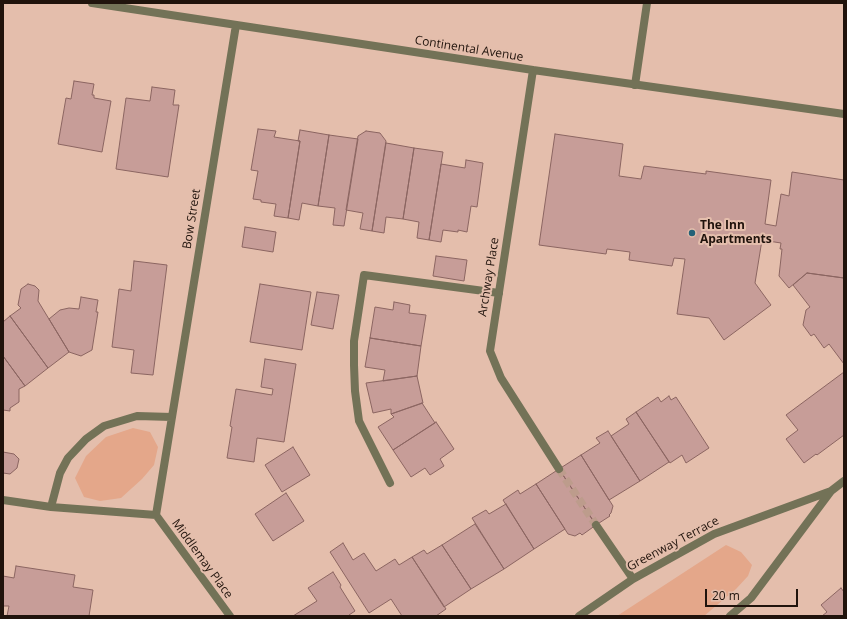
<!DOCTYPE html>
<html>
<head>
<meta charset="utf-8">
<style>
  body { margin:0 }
  #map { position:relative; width:847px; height:619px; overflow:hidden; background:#e4beac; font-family:"Open Sans",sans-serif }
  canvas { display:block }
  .frame { position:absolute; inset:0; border:4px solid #20130c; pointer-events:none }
  .scale { position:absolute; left:705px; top:589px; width:93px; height:18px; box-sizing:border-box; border:2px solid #20130c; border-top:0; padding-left:5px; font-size:12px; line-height:14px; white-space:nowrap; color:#20130c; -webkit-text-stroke:3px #e4beac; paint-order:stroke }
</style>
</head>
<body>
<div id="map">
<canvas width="847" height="619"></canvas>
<div class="frame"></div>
<div class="scale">20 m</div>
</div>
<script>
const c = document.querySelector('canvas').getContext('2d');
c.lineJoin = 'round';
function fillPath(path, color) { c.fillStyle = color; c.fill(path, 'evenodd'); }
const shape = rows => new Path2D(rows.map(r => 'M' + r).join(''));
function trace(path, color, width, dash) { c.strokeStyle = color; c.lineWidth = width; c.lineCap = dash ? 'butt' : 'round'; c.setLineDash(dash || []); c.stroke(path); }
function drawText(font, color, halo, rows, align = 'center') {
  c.font = font + ' "Open Sans",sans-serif'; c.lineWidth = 4; c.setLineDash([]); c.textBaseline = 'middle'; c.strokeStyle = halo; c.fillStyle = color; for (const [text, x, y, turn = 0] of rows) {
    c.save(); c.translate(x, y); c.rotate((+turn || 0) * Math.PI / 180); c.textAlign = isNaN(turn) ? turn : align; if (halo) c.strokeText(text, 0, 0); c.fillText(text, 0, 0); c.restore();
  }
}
const green = shape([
  [133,428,150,432,158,447,154,465,142,479,121,498,100,501,84,497,75,478,86,456,106,437],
  [726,545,741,552,752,565,748,576,736,589,704,616,617,616]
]);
const building = shape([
  [74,81,94,84,92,95,94,95,94,98,111,101,102,152,58,144,66,98,71,99,74,81],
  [152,87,175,90,173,105,179,105,168,177,116,169,126,98,150,101,152,87],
  [258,129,276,131,274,137,300,141,288,218,274,216,276,204,261,202,261,200,253,199,258,171,251,170,258,129],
  [300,130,329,135,318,206,302,203,299,220,288,218,300,141,298,141,300,130],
  [366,131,380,133,386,141,372,231,360,229,363,213,346,210,358,136,366,131],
  [555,134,623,144,619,176,641,179,644,166,706,174,706,171,771,180,765,224,776,226,781,194,789,196,792,172,844,180,844,278,807,273,789,288,779,276,782,249,780,249,781,243,762,240,755,283,771,305,724,340,709,318,677,314,685,259,674,258,672,266,629,260,630,252,607,249,606,254,539,245,555,134],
  [329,135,358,139,344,226,333,225,335,208,318,206,329,135],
  [386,143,414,148,403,219,386,217,384,233,372,231,386,143],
  [414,148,443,152,429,240,417,238,419,222,403,219,414,148],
  [466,160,483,163,477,207,471,206,467,232,458,230,458,232,443,230,441,242,429,240,441,164,465,168,466,160],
  [245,227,276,232,273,252,242,247,245,227],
  [436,256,467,260,464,281,433,276,436,256],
  [134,261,167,265,153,375,131,373,134,350,112,347,119,289,131,291,134,261],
  [807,273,844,278,844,364,829,344,824,348,814,334,811,336,803,325,806,310,810,307,793,285,807,273],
  [28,284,35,286,39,290,38,301,69,352,48,368,10,316,21,308,18,305,21,289,28,284],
  [260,284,311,292,302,350,250,342,260,284],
  [317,292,339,295,333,329,311,325,317,292],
  [81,297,98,300,96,312,98,312,92,350,81,356,69,352,49,319,60,310,69,308,79,309,81,297],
  [394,302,410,305,409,313,426,315,421,346,370,338,375,307,393,310,394,302],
  [10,316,48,368,25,386,3,356,3,322,10,316],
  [370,338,421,346,417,376,383,381,385,370,365,367,370,338],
  [3,356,25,386,19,389,19,402,10,408,10,411,3,410,3,356],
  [265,359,296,364,284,442,257,438,254,462,227,458,232,427,230,426,236,389,272,395,273,389,261,387,265,359],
  [844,372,844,435,817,455,816,454,804,463,786,439,798,430,786,415,844,372],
  [417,376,423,403,391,414,391,409,373,413,366,383,417,376],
  [669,396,671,400,676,397,709,448,686,463,682,455,670,463,636,412,658,397,661,402,669,396],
  [422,403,435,423,393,450,378,427,394,417,391,414,422,403],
  [636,412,669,462,640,481,611,436,629,424,626,419,636,412],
  [436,422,454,449,440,459,444,466,430,475,425,468,411,477,393,450,436,422],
  [608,431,640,481,609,500,581,455,600,443,596,438,608,431],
  [293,447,310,475,282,492,265,465,293,447],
  [3,452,14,454,19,459,17,468,10,474,3,473,3,452],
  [581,455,613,506,611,513,609,515,610,516,596,525,559,469,581,455],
  [559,469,596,525,582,535,580,533,575,536,568,534,536,484,559,469],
  [536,484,565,529,534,549,503,500,518,490,520,494,536,484],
  [286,493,304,521,273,541,255,514,286,493],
  [506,504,534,549,504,569,472,518,486,510,489,514,506,504],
  [475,524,504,569,471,589,442,545,475,524],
  [343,543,353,560,364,553,376,571,395,559,399,565,412,557,446,609,436,616,402,616,391,599,369,613,330,552,343,543],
  [442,545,471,589,444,607,412,557,424,550,427,554,442,545],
  [16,566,75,575,73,587,93,590,89,616,7,616,9,606,3,606,3,576,14,578,16,566],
  [333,572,341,585,340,587,355,611,349,615,350,616,293,616,317,601,308,588,333,572],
  [841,588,844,592,844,616,822,616,827,612,821,605,841,588]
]);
const streetTunnel = shape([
  [559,469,596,525]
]);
const lane = shape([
  [635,85,647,3],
  [390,483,359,421,355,391,354,365,354,341,364,275,499,293]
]);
const street = shape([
  [92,3,533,70,844,114],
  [533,70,490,351,501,378,559,469],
  [3,500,51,507,156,515],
  [51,507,60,473,68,458,86,439,104,426,137,416,172,417],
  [156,515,236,25],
  [156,515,230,616],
  [596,525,633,579],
  [579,616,633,579,714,534,831,491],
  [730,616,751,598,831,491,844,481]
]);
const markers = [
  [692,233,4,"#246178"]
];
const streetNames = [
  ["Continental Avenue",469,49,9],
  ["Bow Street",192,219,-81],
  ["Archway Place",489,277,-81],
  ["Greenway Terrace",673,544,-28],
  ["Middlemay Place",202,559,54]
];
const poiNames = [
  ["The Inn",700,226],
  ["Apartments",700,240]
];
fillPath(green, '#e4a78a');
fillPath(building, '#c79d98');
trace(building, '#8b6561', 1);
trace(streetTunnel, '#bd9c8c', 8, [8, 4]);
trace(lane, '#737257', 8);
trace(street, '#737257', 8);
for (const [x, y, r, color] of markers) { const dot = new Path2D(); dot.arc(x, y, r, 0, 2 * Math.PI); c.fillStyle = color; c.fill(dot); trace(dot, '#e4beac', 1.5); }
drawText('12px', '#20130c', '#e4beac', streetNames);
drawText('bold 12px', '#20130c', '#e4beac', poiNames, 'left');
</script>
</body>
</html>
